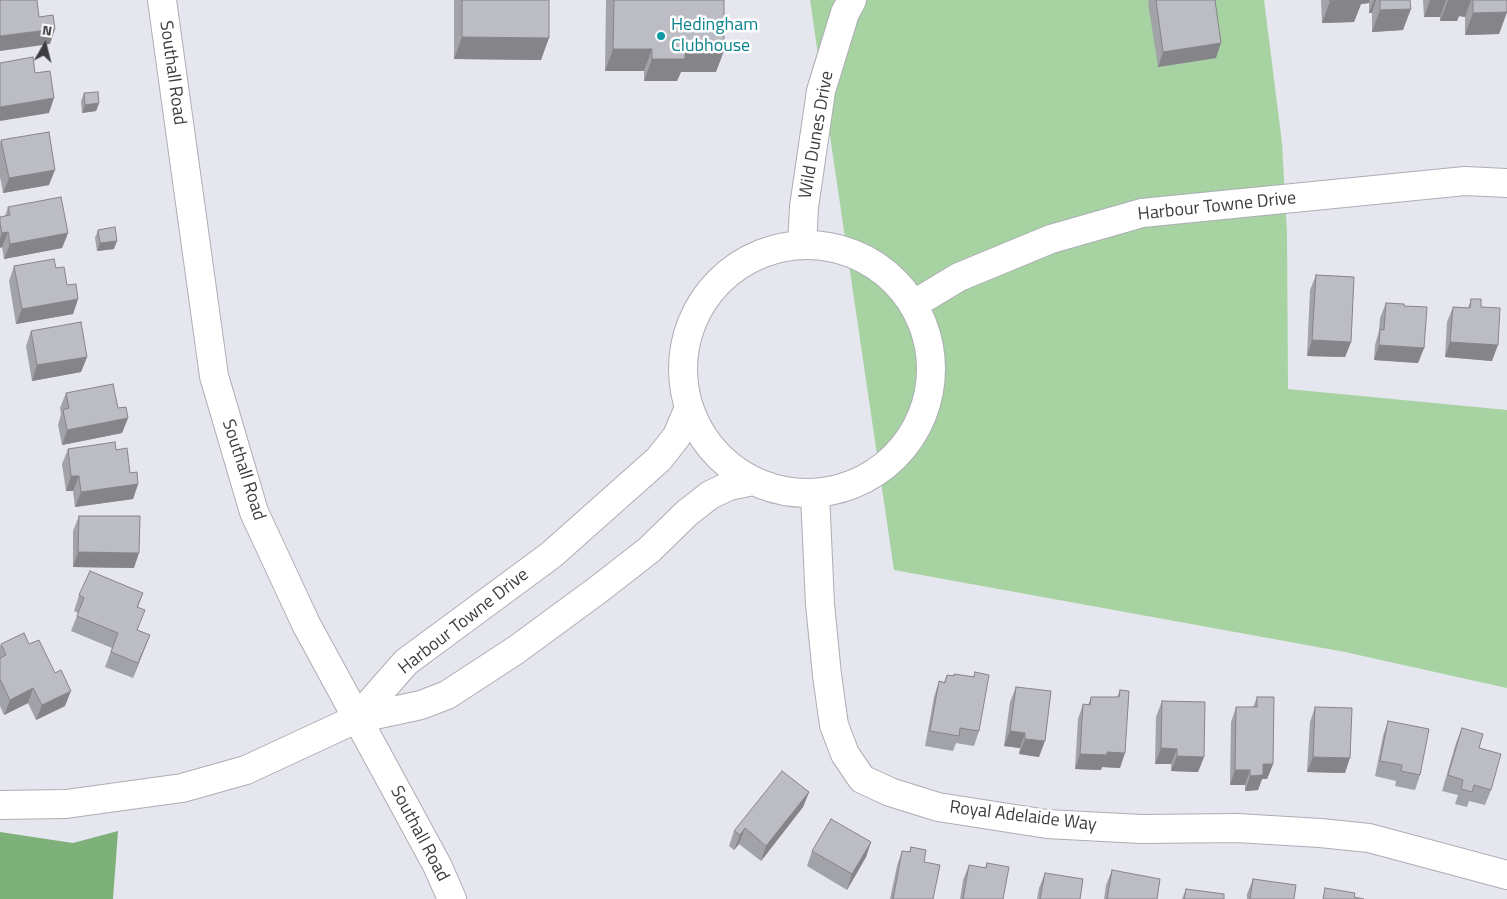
<!DOCTYPE html>
<html>
<head>
<meta charset="utf-8">
<style>
  body { margin:0 }
  #map { position:relative; width:1507px; height:899px; overflow:hidden; background:#e5e6ee; font-family:"Titillium Web",sans-serif }
  canvas { display:block }
  .north { position:absolute; left:20px; top:20px; width:50px; height:50px; -webkit-text-stroke:4px #fff; paint-order:stroke; rotate:8deg; font-size:14px; font-weight:700; line-height:20px; text-align:center; color:#3c3d40 }
  .north::after { content:''; display:block; margin:auto; width:18px; height:22px; background:#3c3d40; clip-path:polygon(50% 0,100% 100%,50% 72%,0 100%) }
</style>
</head>
<body>
<div id="map">
<canvas width="1507" height="899"></canvas>
<div class="north">N</div>
</div>
<script>
const c = document.querySelector('canvas').getContext('2d');
c.lineJoin = 'round';
function fillPath(path, color) { c.fillStyle = color; c.fill(path, 'evenodd'); }
const shape = rows => new Path2D(rows.map(r => 'M' + r).join(''));
function trace(path, color, width, dash) { c.strokeStyle = color; c.lineWidth = width; c.lineCap = dash ? 'butt' : 'round'; c.setLineDash(dash || []); c.stroke(path); }
function drawText(font, color, halo, rows, align = 'center') {
  c.font = font + ' "Titillium Web",sans-serif'; c.lineWidth = 5; c.setLineDash([]); c.textBaseline = 'middle'; c.strokeStyle = halo; c.fillStyle = color; for (const [text, x, y, turn = 0] of rows) {
    c.save(); c.translate(x, y); c.rotate((+turn || 0) * Math.PI / 180); c.textAlign = isNaN(turn) ? turn : align; if (halo) c.strokeText(text, 0, 0); c.fillText(text, 0, 0); c.restore();
  }
}
const green = shape([
  [810,0,1264,0,1282,143,1287,233,1288,389,1507,410,1507,688,1345,652,894,570]
]);
const forest = shape([
  [118,831,113,899,0,899,0,832,73,843]
]);
const minor = shape([
  [802,245,804,207,821,91,845,13,852,0],
  '683 369a124 124 0 1 1 248 0a124 124 0 1 1-248 0Z',
  [914,304,959,277,1051,239,1142,213,1465,181,1507,183],
  [815,494,820,604,827,675,834,725,845,754,862,779,890,792,938,807,1047,824,1141,829,1237,828,1320,833,1369,838,1507,875],
  [356,719,421,705,447,695,516,650,599,589,649,550,687,513,710,495,729,486,753,481],
  [356,719,406,662,551,555,659,459,677,436,689,407]
]);
const tertiary = shape([
  [162,0,214,376,254,512,306,624,437,865,452,899],
  [0,805,66,804,182,788,246,770,356,719]
]);
const wall = shape([
  [454,0,549,0,541,60,454,59],
  [606,0,724,0,716,72,681,72,677,81,644,81,644,71,605,71],
  [1149,0,1215,0,1216,58,1158,67,1148,2],
  [1321,0,1410,0,1403,30,1372,32,1372,13,1369,13,1369,3,1361,4,1354,22,1322,23],
  [1423,0,1507,0,1507,12,1499,34,1465,35,1465,17,1459,16,1457,21,1440,21,1440,17,1424,17],
  [84,93,99,103,96,111,82,113,81,101],
  [1,140,49,185,3,193,0,177,0,143],
  [8,207,68,233,62,248,4,259,2,247,0,248,0,217,5,216],
  [98,230,114,249,97,251,95,238],
  [14,266,56,268,67,285,78,299,73,314,16,324,9,281],
  [1316,275,1351,342,1345,357,1307,356,1310,290],
  [1471,299,1481,307,1492,361,1445,357,1447,322,1453,307,1468,308],
  [1386,303,1404,306,1424,348,1418,363,1374,360,1375,345,1379,331,1380,318],
  [31,331,87,357,81,372,32,381,26,346],
  [66,393,118,408,128,418,122,433,62,445,58,425,61,414,60,408],
  [68,449,116,450,130,473,138,484,133,499,75,507,73,491,66,491,62,464],
  [79,516,134,568,73,567,73,531],
  [143,593,138,607,138,630,150,635,133,678,105,667,112,648,71,631,78,613,74,611,79,595],
  [1,644,29,644,65,706,36,720,28,703,4,715,0,706,0,646],
  [975,672,979,731,974,746,956,743,953,751,925,746,934,697,939,681,944,682,947,675,973,677],
  [1016,687,1039,757,1019,754,1020,748,1004,746,1010,702],
  [1120,690,1120,768,1102,767,1101,770,1075,769,1078,719,1083,704,1088,705,1091,697,1117,697],
  [1257,697,1273,764,1267,779,1262,779,1258,790,1245,791,1245,785,1230,785,1231,722,1236,707,1253,707],
  [1162,701,1204,757,1198,772,1171,771,1171,764,1155,764,1156,717],
  [1315,707,1345,773,1307,772,1310,722],
  [1388,721,1420,775,1415,790,1395,786,1396,781,1375,776,1383,736],
  [1462,728,1479,748,1491,790,1485,805,1469,801,1467,807,1455,804,1458,795,1442,791,1456,743],
  [809,792,803,807,761,861,739,844,734,850,729,846,734,831],
  [871,842,866,857,847,890,807,866,812,851],
  [911,847,924,862,933,899,890,899,897,866,902,851,909,852],
  [987,863,1003,899,960,899,963,880,969,865,985,868],
  [1112,870,1157,899,1104,899,1106,885],
  [1045,873,1080,899,1037,899,1039,888],
  [1253,879,1294,899,1247,899,1247,894],
  [1186,889,1224,899,1182,899]
]);
const shadedWall = shape([
  [1355,0,1370,0,1369,3,1361,4,1354,22,1322,23,1330,1],
  [1374,0,1376,0,1372,13,1369,13],
  [1430,0,1446,0,1440,17,1424,17],
  [1448,0,1471,0,1465,17,1459,16,1457,21,1440,21],
  [1411,9,1403,30,1372,32,1380,10],
  [1507,12,1499,34,1465,35,1473,13],
  [55,29,50,44,0,51,0,36],
  [462,37,549,38,541,60,454,59],
  [1221,43,1216,58,1158,67,1163,52],
  [613,49,652,49,644,71,605,71],
  [685,50,724,51,716,72,681,72,677,81,644,81,652,59],
  [54,98,49,113,0,121,0,107],
  [99,103,96,111,82,113,85,105],
  [55,170,49,185,3,193,9,178],
  [8,232,2,247,0,248,0,238,2,233],
  [68,233,62,248,4,259,10,244],
  [117,241,114,249,97,251,100,243],
  [78,299,73,314,16,324,22,309],
  [1312,340,1351,342,1345,357,1307,356],
  [1450,342,1498,345,1492,361,1445,357],
  [1379,345,1424,348,1418,363,1374,360],
  [87,357,81,372,32,381,37,365],
  [128,418,122,433,62,445,67,430],
  [71,476,79,476,73,491,66,491],
  [138,484,133,499,75,507,81,492],
  [78,552,139,553,134,568,73,567],
  [150,635,144,650,133,678,138,663],
  [33,688,28,703,4,715,10,700],
  [71,691,65,706,36,720,42,705],
  [1010,731,1025,733,1020,748,1004,746],
  [1025,739,1045,741,1039,757,1019,754],
  [1161,748,1177,749,1171,764,1155,764],
  [1107,752,1125,753,1120,768,1102,767,1101,770,1075,769,1080,754],
  [1177,756,1204,757,1198,772,1171,771],
  [1313,757,1350,758,1345,773,1307,772],
  [1263,764,1273,764,1267,779,1262,779,1258,790,1245,791,1250,776],
  [1235,770,1250,770,1245,785,1230,785],
  [809,792,803,807,761,861,766,846],
  [745,828,739,844,734,850,740,835],
  [871,842,866,857,847,890,852,874]
]);
const building = shape([
  [0,0,37,0,39,17,53,15,55,29,0,36,0,0],
  [462,0,549,0,549,38,462,37,462,0],
  [614,0,724,0,724,51,685,50,685,59,652,59,652,49,613,49,614,0],
  [1156,0,1215,0,1221,43,1163,52,1156,0],
  [1329,0,1362,0,1330,1,1329,0],
  [1380,0,1410,0,1411,9,1380,10,1380,0],
  [1473,0,1507,0,1507,12,1473,13,1473,0],
  [33,57,35,73,50,71,54,98,0,107,0,63,33,57],
  [98,92,99,103,85,105,84,93,98,92],
  [49,132,55,170,9,178,1,140,49,132],
  [61,197,68,233,10,244,8,232,2,233,0,223,0,217,10,215,8,207,61,197],
  [115,227,117,241,100,243,98,230,115,227],
  [54,259,56,268,64,267,67,285,76,284,78,299,22,309,14,266,54,259],
  [1316,275,1354,277,1351,342,1312,340,1316,275],
  [1471,299,1481,299,1481,307,1500,308,1498,345,1450,342,1453,307,1470,308,1471,299],
  [1386,303,1404,304,1404,306,1427,307,1424,348,1379,345,1380,329,1384,330,1386,303],
  [81,322,87,357,37,365,31,331,81,322],
  [113,384,118,408,126,407,128,418,67,430,63,410,69,408,66,393,113,384],
  [115,442,116,450,127,448,130,473,137,472,138,484,81,492,79,476,71,476,68,449,115,442],
  [79,516,140,516,139,553,78,552,79,516],
  [90,571,143,593,137,607,145,610,137,630,150,635,138,663,111,652,118,633,77,616,84,598,79,595,90,571],
  [24,633,29,644,39,640,55,673,61,670,71,691,42,705,33,688,10,700,0,679,0,658,6,655,1,644,24,633],
  [975,672,989,675,979,731,960,728,959,736,930,731,939,681,945,683,947,675,954,676,954,674,974,677,975,672],
  [1016,687,1051,691,1045,741,1025,739,1025,733,1010,731,1016,687],
  [1120,690,1129,691,1125,753,1107,752,1107,755,1080,754,1083,704,1090,705,1091,697,1119,697,1120,690],
  [1257,697,1274,697,1273,764,1263,764,1263,775,1250,776,1250,770,1235,770,1236,707,1257,707,1257,697],
  [1162,701,1205,702,1204,757,1177,756,1177,749,1161,748,1162,701],
  [1315,707,1352,708,1350,758,1313,757,1315,707],
  [1388,721,1429,729,1420,775,1401,771,1402,765,1380,761,1388,721],
  [1462,728,1483,734,1479,748,1501,754,1491,790,1474,785,1472,792,1461,789,1463,780,1448,775,1462,728],
  [782,771,809,792,766,846,745,828,740,835,734,831,782,771],
  [831,819,871,842,852,874,812,851,831,819],
  [911,847,926,850,924,862,940,865,933,899,893,899,902,851,910,852,911,847],
  [987,863,1009,867,1003,899,963,899,969,865,986,868,987,863],
  [1112,870,1160,879,1157,899,1107,899,1112,870],
  [1045,873,1083,879,1080,899,1040,899,1045,873],
  [1253,879,1296,885,1294,899,1250,899,1253,879],
  [1325,888,1355,893,1354,897,1364,899,1323,899,1325,888],
  [1186,889,1224,894,1224,899,1184,899,1186,889]
]);
const markers = [
  [661,36,5,"#0f9aa8"]
];
const cultureNames = [
  ["Hedingham",671,26],
  ["Clubhouse",671,47]
];
const streetNames = [
  ["Southall Road",172,73,82],
  ["Wild Dunes Drive",817,135,-80],
  ["Harbour Towne Drive",1217,207,-6],
  ["Southall Road",243,470,72],
  ["Harbour Towne Drive",464,622,-38],
  ["Royal Adelaide Way",1023,817,7],
  ["Southall Road",419,834,62]
];
fillPath(green, '#a6d3a1');
fillPath(forest, '#7eb079');
trace(minor, '#adadb5', 30);
trace(tertiary, '#adadb5', 30);
trace(minor, '#fff', 28);
trace(tertiary, '#fff', 28);
fillPath(wall, '#a2a2a9');
fillPath(shadedWall, '#848489');
fillPath(building, '#bcbcc4');
trace(building, '#848489', 1);
for (const [x, y, r, color] of markers) { const dot = new Path2D(); dot.arc(x, y, r, 0, 2 * Math.PI); c.fillStyle = color; c.fill(dot); trace(dot, '#fff', 2); }
drawText('18px', '#0d838f', '#fff', cultureNames, 'left');
drawText('18px', '#3c3d40', '#fff', streetNames);
</script>
</body>
</html>
